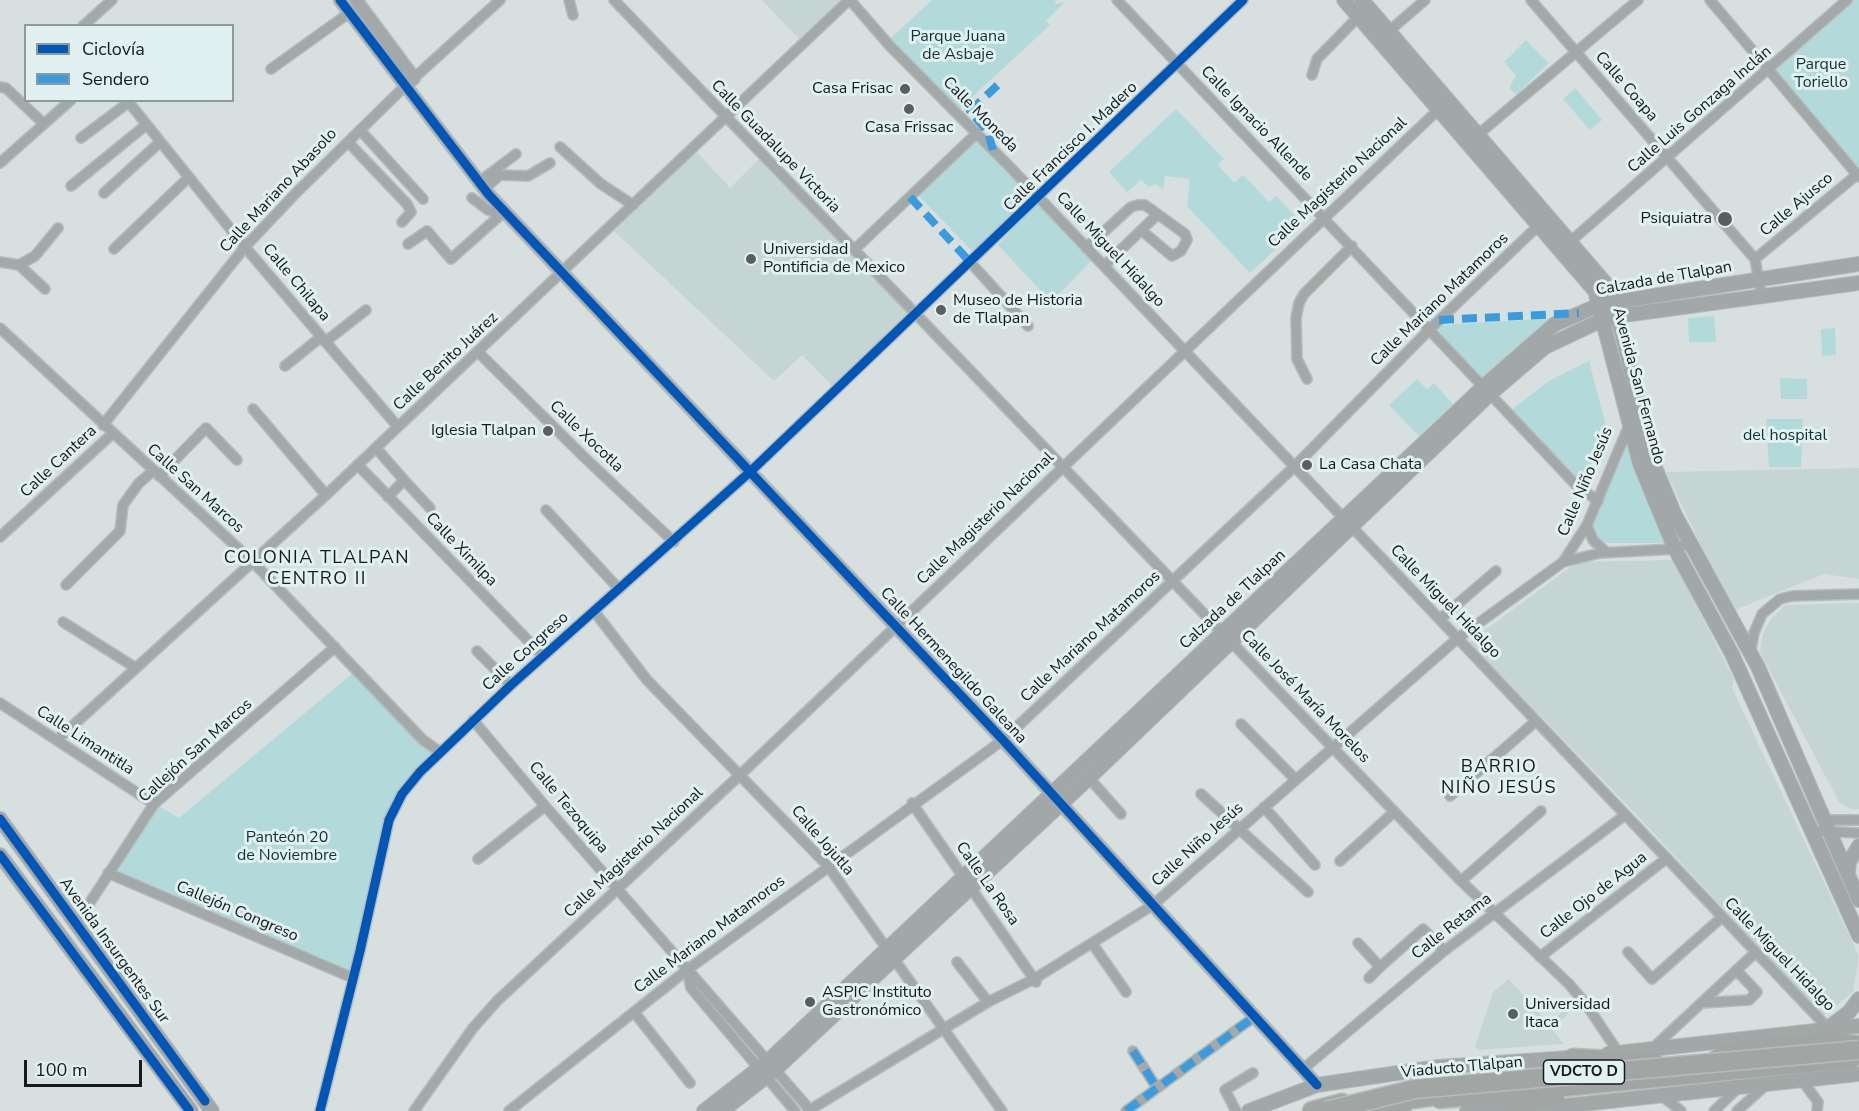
<!DOCTYPE html>
<html>
<head>
<meta charset="utf-8">
<style>
  body { margin:0 }
  #map { position:relative; width:1859px; height:1111px; overflow:hidden; background:#d8e0df; font-family:"Nunito Sans",sans-serif }
  canvas { display:block }
  .legend { position:absolute; left:24px; top:24px; width:210px; height:78px; box-sizing:border-box; background:#e1f0f0; border:2px solid #8f9a9a; margin:0; padding:8px 10px; list-style:none; font-size:18px; color:#151a1a }
  .legend li { display:flex; align-items:center; gap:12px; height:30px }
  .legend b { width:30px; border:2px solid #8f9a9a }
  .scale { position:absolute; left:24px; top:1060px; width:118px; height:27px; box-sizing:border-box; border:3px solid #151a1a; border-top:0; padding-left:8px; font-size:18px; line-height:21px; white-space:nowrap; color:#151a1a; -webkit-text-stroke:4px #e1f0f0; paint-order:stroke }
</style>
</head>
<body>
<div id="map">
<canvas width="1859" height="1111"></canvas>
<ul class="legend">
<li><b style="height:8px;background:#0057b8"></b>Ciclovía</li>
<li><b style="height:8px;background:#3b9bdf"></b>Sendero</li>
</ul>
<div class="scale">100 m</div>
</div>
<script>
const c = document.querySelector('canvas').getContext('2d');
c.lineJoin = 'round';
function fillPath(path, color) { c.fillStyle = color; c.fill(path, 'evenodd'); }
const shape = rows => new Path2D(rows.map(r => 'M' + r).join(''));
function trace(path, color, width, dash) { c.strokeStyle = color; c.lineWidth = width; c.lineCap = dash ? 'butt' : 'round'; c.setLineDash(dash || []); c.stroke(path); }
function drawText(font, color, halo, rows, align = 'center') {
  c.font = font + ' "Nunito Sans",sans-serif'; c.lineWidth = 6; c.setLineDash([]); c.textBaseline = 'middle'; c.strokeStyle = halo; c.fillStyle = color; for (const [text, x, y, turn = 0] of rows) {
    c.save(); c.translate(x, y); c.rotate((+turn || 0) * Math.PI / 180); c.textAlign = isNaN(turn) ? turn : align; if (halo) c.strokeText(text, 0, 0); c.fillText(text, 0, 0); c.restore();
  }
}
const built = shape([
  [762,0,840,0,799,39],
  [696,151,730,188,760,158,910,313,832,386,802,355,774,381,614,231],
  [1859,468,1859,579,1824,574,1732,611,1666,472],
  [1673,560,1734,679,1732,688,1740,705,1859,956,1853,992,1823,1016,1633,811,1469,642,1577,562],
  [1859,603,1859,809,1851,809,1839,802,1760,652,1763,633,1771,619,1785,605],
  [1509,979,1549,1024,1575,1000,1577,1001,1579,1003,1552,1029,1564,1044,1478,1050,1475,1046,1493,992]
]);
const green = shape([
  [932,0,1055,0,1056,4,1065,2,1046,21,1050,25,956,112,887,42],
  [1847,0,1859,0,1859,173,1768,71],
  [1526,40,1549,63,1516,95,1509,88,1516,75,1504,62],
  [1575,88,1602,120,1590,130,1563,99],
  [1176,109,1224,159,1218,165,1234,183,1243,175,1269,202,1276,196,1303,224,1250,273,1187,206,1190,179,1165,176,1163,190,1155,184,1149,187,1141,180,1127,192,1109,172],
  [976,133,1037,198,974,253,917,194],
  [1038,200,1093,259,1051,302,998,245],
  [1714,316,1716,342,1689,342,1688,318],
  [1556,318,1484,383,1437,329,1442,325],
  [1835,328,1836,355,1822,356,1821,329],
  [1589,361,1606,426,1582,483,1511,410,1549,381],
  [1780,378,1807,379,1807,399,1781,399],
  [1417,379,1427,389,1434,383,1453,404,1419,436,1389,405],
  [1766,419,1803,419,1801,467,1769,467],
  [1625,441,1666,543,1604,543,1592,532,1595,515],
  [353,673,439,754,418,774,388,820,353,976,112,872,157,805,179,818]
]);
const minor = shape([
  [569,0,573,15],
  [614,0,1461,881,1569,984,1586,1004,1618,1052],
  [850,0,890,46,1008,165,1828,1028],
  [1117,0,1542,449,1575,484,1598,501],
  [1531,0,1755,259,1762,298],
  [1710,0,1859,177],
  [83,26,112,0],
  [1388,32,1425,0],
  [271,69,349,13],
  [1312,75,1317,59,1358,17],
  [414,78,500,0],
  [0,87,6,88,44,124],
  [127,100,245,247,398,427],
  [360,130,423,199],
  [81,138,129,102],
  [1474,138,1638,0],
  [348,142,407,204,411,212,402,222],
  [560,147,601,184,633,205],
  [0,163,71,100],
  [479,182,516,154],
  [71,186,146,125],
  [484,189,500,175,528,176,550,163],
  [104,193,159,143],
  [472,198,488,210,501,214],
  [1571,241,1847,0],
  [408,244,427,231,451,259,505,211],
  [1086,248,1131,207,1138,205,1145,205,1185,234,1187,240,1181,251,1172,256,1141,230],
  [114,249,188,178],
  [854,250,977,133],
  [1755,259,1859,173],
  [0,262,19,265,45,289],
  [971,263,1028,326],
  [19,265,35,256,58,228],
  [1104,266,1157,215],
  [0,328,253,562,423,740,440,752],
  [325,342,366,310],
  [478,352,583,456,674,542],
  [285,366,321,337],
  [1307,379,1297,359,1296,318,1299,303,1304,294,1352,246],
  [253,409,326,495],
  [103,425,245,247,296,193,404,87],
  [376,448,404,480,388,497],
  [358,465,543,656],
  [159,476,206,428,237,460],
  [404,480,430,508],
  [546,510,619,589],
  [1587,525,1593,540,1606,552],
  [0,537,112,434],
  [1563,562,1600,553,1675,549,1690,543],
  [66,585,120,531,123,505,139,483,153,471],
  [594,611,647,680,828,866,1002,1111],
  [1440,619,1496,571],
  [63,622,136,668],
  [477,651,511,685],
  [1750,654,1754,633,1762,614,1780,599,1792,596,1859,594],
  [0,703,154,804],
  [473,720,545,806,811,1111],
  [1241,724,1295,779],
  [57,740,326,495,849,0],
  [1089,778,1121,814],
  [1201,794,1308,892],
  [1450,796,1536,721],
  [912,803,1036,982],
  [1264,807,1315,865],
  [1825,820,1859,820],
  [1813,831,1859,833],
  [478,859,545,806],
  [1340,861,1394,812],
  [108,873,353,978],
  [1461,881,1541,811],
  [76,924,154,804,335,647],
  [1092,943,1126,992],
  [1358,943,1380,967,1423,929,1444,951],
  [1628,952,1652,979,1722,917],
  [1540,957,1667,858],
  [957,962,988,1002],
  [687,970,691,988,795,1111],
  [1369,978,1380,967],
  [1702,1003,1749,1000,1757,992,1736,970],
  [634,1012,690,1083],
  [1653,1048,1756,952],
  [1133,1051,1157,1088],
  [1303,1069,1444,951,1625,815],
  [1801,1079,1818,1102,1817,1111],
  [1662,1096,1681,1111],
  [320,1111,360,951,389,820,402,794,420,772,511,685,751,471,1243,0],
  [414,1111,473,1028,497,1001,741,774,1438,110],
  [509,1111,687,970,1003,740,1294,467,1430,329,1539,225],
  [808,1111,988,1002,1034,979,1153,905,1458,638,1563,562,1587,525,1630,423],
  [1126,1111,1254,1017],
  [1236,1111,1225,1090,1253,1073],
  [1714,1111,1739,1087],
  [1737,1111,1766,1085]
]);
const tertiary = shape([
  [340,0,489,195,1003,740,1317,1085],
  [356,0,414,78,404,87]
]);
const secondary = shape([
  [1344,0,1595,291,1640,464,1675,549,1732,654,1859,936],
  [1362,0,1607,285,1622,333,1651,458,1675,515,1758,667,1859,900],
  [0,819,212,1111],
  [0,855,191,1111],
  [1848,873,1849,862,1859,846],
  [1828,1028,1849,1012,1859,999],
  [1608,1054,1859,1026],
  [704,1111,768,1061,1483,387,1555,324,1599,305,1614,302,1859,264],
  [722,1111,775,1070,894,959,1089,778,1490,394,1545,347,1602,320,1617,316,1859,283],
  [1249,1111,1317,1085,1438,1067,1583,1057],
  [1467,1111,1512,1105,1555,1107,1859,1074]
]);
const motorway = shape([
  [1573,1058,1654,1062],
  [1717,1059,1727,1053,1753,1049,1828,1042,1859,1045],
  [1440,1099,1851,1059],
  [1392,1102,1450,1094],
  [1512,1105,1555,1097],
  [1312,1111,1342,1103],
  [1367,1111,1404,1104]
]);
const motorwayBridge = shape([
  [1326,1111,1415,1089,1859,1050]
]);
const quiet = shape([
  [993,150,988,132,970,111,1002,81],
  [910,197,971,263],
  [1439,320,1579,313],
  [1133,1051,1157,1088],
  [1126,1111,1254,1017]
]);
const cycleway = shape([
  [340,0,489,195,1003,740,1317,1085],
  [0,819,205,1101],
  [0,855,189,1110],
  [320,1111,360,951,389,820,402,794,420,772,511,685,751,471,1243,0]
]);
const markers = [
  [905,89,6,"#595f5f"],
  [909,109,6,"#595f5f"],
  [1725,219,8,"#595f5f"],
  [751,259,6,"#595f5f"],
  [941,310,6,"#595f5f"],
  [548,431,6,"#595f5f"],
  [1307,465,6,"#595f5f"],
  [810,1002,6,"#595f5f"],
  [1513,1014,6,"#595f5f"]
];
const shields = [
  [1584,1072,81]
];
const shieldNames = [
  ["VDCTO D",1584,1072]
];
const parkNames = [
  ["Parque Juana",958,37],
  ["de Asbaje",958,55],
  ["Parque",1821,65],
  ["Toriello",1821,83],
  ["del hospital",1785,436],
  ["Panteón 20",287,838],
  ["de Noviembre",287,856]
];
const streetNames = [
  ["Calle Coapa",1626,87,49],
  ["Calle Luis Gonzaga Inclán",1700,110,-41],
  ["Calle Moneda",980,115,45],
  ["Calle Ignacio Allende",1256,124,46],
  ["Calle Guadalupe Victoria",775,147,46],
  ["Calle Francisco I. Madero",1071,147,-44],
  ["Calle Magisterio Nacional",1338,183,-43],
  ["Calle Mariano Abasolo",279,191,-47],
  ["Calle Ajusco",1797,205,-40],
  ["Calle Miguel Hidalgo",1110,250,47],
  ["Calzada de Tlalpan",1664,279,-10],
  ["Calle Chilapa",296,283,50],
  ["Calle Mariano Matamoros",1440,300,-44],
  ["Calle Benito Juárez",446,362,-43],
  ["Avenida San Fernando",1638,386,75],
  ["Calle Xocotla",586,437,44],
  ["Calle Cantera",59,462,-43],
  ["Calle Niño Jesús",1586,482,-67],
  ["Calle San Marcos",195,489,42],
  ["Calle Magisterio Nacional",986,519,-44],
  ["Calle Ximilpa",461,550,46],
  ["Calzada de Tlalpan",1233,600,-43],
  ["Calle Miguel Hidalgo",1445,602,46],
  ["Calle Mariano Matamoros",1091,637,-43],
  ["Calle Congreso",526,652,-42],
  ["Calle Hermenegildo Galeana",953,666,47],
  ["Calle José María Morelos",1305,697,46],
  ["Calle Limantitla",85,741,33],
  ["Callejón San Marcos",196,751,-42],
  ["Calle Tezoquipa",568,808,50],
  ["Calle Jojutla",822,841,49],
  ["Calle Niño Jesús",1198,845,-42],
  ["Calle Magisterio Nacional",634,853,-43],
  ["Calle La Rosa",987,884,55],
  ["Calle Ojo de Agua",1594,896,-38],
  ["Callejón Congreso",237,912,23],
  ["Calle Retama",1452,927,-38],
  ["Calle Mariano Matamoros",710,935,-37],
  ["Avenida Insurgentes Sur",114,951,54],
  ["Calle Miguel Hidalgo",1779,955,46],
  ["Viaducto Tlalpan",1462,1068,-5]
];
const poiNames = [
  ["Casa Frisac",893,89,"right"],
  ["Casa Frissac",909,128,"center"],
  ["Psiquiatra",1712,219,"right"],
  ["Universidad",763,250],
  ["Pontificia de Mexico",763,268],
  ["Museo de Historia",953,301],
  ["de Tlalpan",953,319],
  ["Iglesia Tlalpan",536,431,"right"],
  ["La Casa Chata",1319,465],
  ["ASPIC Instituto",822,993],
  ["Gastronómico",822,1011],
  ["Universidad",1525,1005],
  ["Itaca",1525,1023]
];
const neighbourhoodNames = [
  ["COLONIA TLALPAN",317,559],
  ["CENTRO II",317,580],
  ["BARRIO",1499,768],
  ["NIÑO JESÚS",1499,789]
];
fillPath(built, '#c4d5d4');
fillPath(green, '#b2dada');
trace(minor, '#b6bcbb', 12);
trace(tertiary, '#b6bcbb', 15);
trace(secondary, '#b6bcbb', 16);
trace(motorway, '#b6bcbb', 21);
trace(minor, '#a3a8a8', 9);
trace(tertiary, '#a3a8a8', 12);
trace(secondary, '#a2a7a7', 14);
trace(motorway, '#a1a6a5', 18);
trace(motorwayBridge, '#b6bcbb', 21, []);
trace(motorwayBridge, '#a1a6a5', 18);
trace(quiet, '#3b9bdf', 8, [15, 8]);
trace(cycleway, '#0057b8', 9);
for (const [x, y, r, color] of markers) { const dot = new Path2D(); dot.arc(x, y, r, 0, 2 * Math.PI); c.fillStyle = color; c.fill(dot); trace(dot, '#e1f0f0', 2); }
for (const [x, y, w] of shields) { const box = new Path2D(); box.roundRect(x - w / 2, y - 12, w, 24, 4.5); c.fillStyle = '#e1f0f0'; c.fill(box); trace(box, '#151a1a', 1.5); }
drawText('bold 15px', '#151a1a', null, shieldNames);
drawText('16px', '#0f3333', '#e1f0f0', parkNames);
drawText('16px', '#151a1a', '#e1f0f0', streetNames);
drawText('16px', '#151a1a', '#e1f0f0', poiNames, 'left');
c.letterSpacing = '1.5px';
drawText('18px', '#151a1a', '#e1f0f0', neighbourhoodNames);
c.letterSpacing = '0px';
</script>
</body>
</html>
